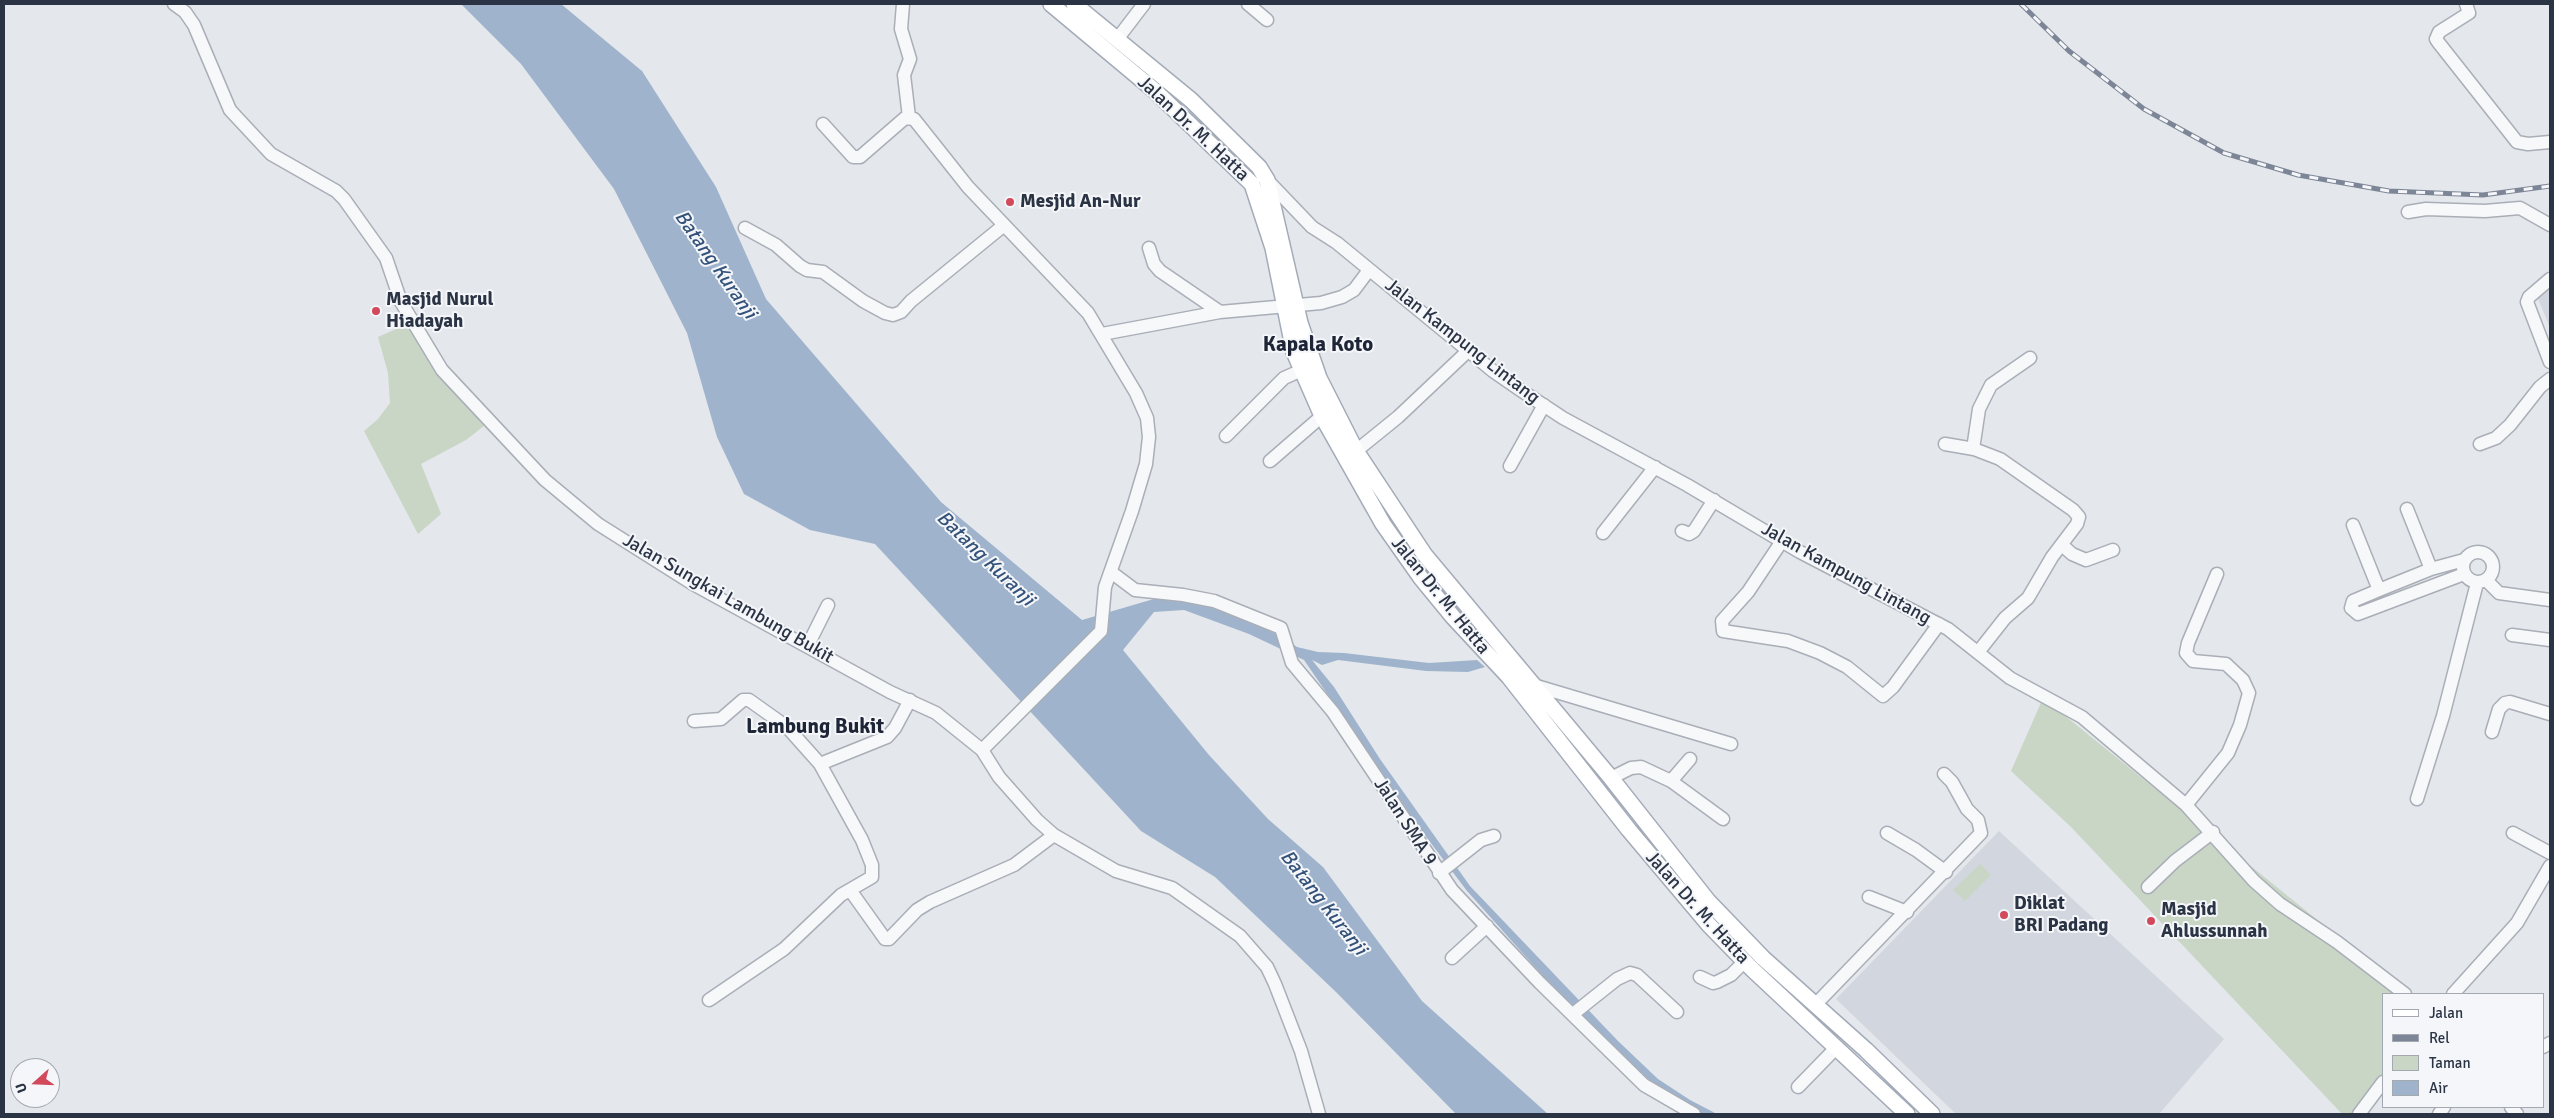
<!DOCTYPE html>
<html>
<head>
<meta charset="utf-8">
<style>
  body { margin:0 }
  #map { position:relative; width:2554px; height:1118px; overflow:hidden; background:#e4e7ec; font-family:Signika,sans-serif }
  canvas { display:block }
  .frame { position:absolute; inset:0; border:5px solid #2b3445; pointer-events:none }
  .legend { position:absolute; left:2382px; top:993px; width:162px; height:115px; box-sizing:border-box; background:#f4f6f9; border:1px solid #a4a8b1; margin:0; padding:6px 9px; list-style:none; font-size:15px; color:#2b3445 }
  .legend li { display:flex; align-items:center; gap:10px; height:25px }
  .legend b { width:25px; border:1px solid #a4a8b1 }
  .north { position:absolute; left:10px; top:1058px; width:50px; height:50px; box-sizing:border-box; background:#f4f6f9; border:1px solid #a4a8b1; border-radius:50%; rotate:250deg; font-size:14px; font-weight:700; line-height:20px; text-align:center; color:#2b3445 }
  .north::after { content:''; display:block; margin:auto; width:18px; height:22px; background:#d1495b; clip-path:polygon(50% 0,100% 100%,50% 72%,0 100%) }
</style>
</head>
<body>
<div id="map">
<canvas width="2554" height="1118"></canvas>
<div class="frame"></div>
<ul class="legend">
<li><b style="height:6px;background:#fff"></b>Jalan</li>
<li><b style="height:6px;background:#7d8696"></b>Rel</li>
<li><b style="height:14px;background:#c9d6c5"></b>Taman</li>
<li><b style="height:14px;background:#9fb4cc"></b>Air</li>
</ul>
<div class="north">U</div>
</div>
<script>
const c = document.querySelector('canvas').getContext('2d');
c.lineJoin = 'round';
function fillPath(path, color) { c.fillStyle = color; c.fill(path, 'evenodd'); }
const shape = rows => new Path2D(rows.map(r => 'M' + r).join(''));
function trace(path, color, width, dash) { c.strokeStyle = color; c.lineWidth = width; c.lineCap = dash ? 'butt' : 'round'; c.setLineDash(dash || []); c.stroke(path); }
function drawText(font, color, halo, rows, align = 'center') {
  c.font = font + ' Signika,sans-serif'; c.lineWidth = 4; c.setLineDash([]); c.textBaseline = 'middle'; c.strokeStyle = halo; c.fillStyle = color; for (const [text, x, y, turn = 0] of rows) {
    c.save(); c.translate(x, y); c.rotate((+turn || 0) * Math.PI / 180); c.textAlign = isNaN(turn) ? turn : align; if (halo) c.strokeText(text, 0, 0); c.fillText(text, 0, 0); c.restore();
  }
}
const built = shape([
  [2550,284,2550,328,2537,296],
  [1999,831,2224,1039,2159,1114,1956,1114,1836,999]
]);
const green = shape([
  [405,325,489,422,466,440,421,464,441,514,418,534,364,431,378,419,390,403,388,373,378,337],
  [2043,698,2409,994,2383,994,2383,1086,2360,1114,2342,1114,2071,827,2011,771],
  [1980,864,1991,875,1965,901,1953,890]
]);
const water = shape([
  [461,4,561,4,642,71,716,187,766,299,941,502,1082,620,1164,596,1203,602,1281,636,1297,647,1318,652,1344,653,1429,663,1477,660,1485,667,1468,672,1426,671,1338,660,1322,665,1312,660,1334,687,1380,759,1470,886,1618,1041,1658,1079,1690,1100,1717,1114,1701,1114,1644,1079,1544,977,1467,891,1418,826,1304,660,1249,634,1184,610,1154,612,1123,650,1209,755,1268,819,1323,867,1422,1001,1548,1114,1456,1114,1336,992,1215,877,1141,831,875,544,810,530,744,494,717,437,687,333,614,189,521,64]
]);
const minor = shape([
  [174,4,185,12,194,25,230,110,271,154,336,191,344,199,386,258,401,302,442,370,545,480,598,524,693,584,890,692,936,713,982,750,999,777,1037,820,1054,835,1116,871,1172,888,1240,936,1267,967,1275,984,1301,1051,1319,1114],
  [903,4,901,29,910,59,904,75,909,117],
  [1248,4,1267,20],
  [2466,4,2469,13,2439,32,2436,39,2438,42,2517,142,2528,144,2550,142],
  [1118,38,1144,4],
  [823,124,853,157,860,157,905,118,914,119,968,187,1088,313,1136,393,1147,418,1149,437,1146,464,1132,511,1105,587,1101,631,982,750],
  [1268,181,1312,227,1337,243,1493,371,1522,391,1563,418,1687,485,1800,552,1948,629,2010,678,2082,717,2186,805,2254,881,2280,904,2337,942,2405,994],
  [2408,212,2426,209,2485,211,2520,208,2550,225],
  [745,228,776,245,800,266,807,270,823,272,863,301,885,313,893,315,901,312,911,301,1003,226],
  [1149,248,1154,264,1160,271,1220,312],
  [2550,279,2529,297,2527,302,2550,362],
  [1102,334,1220,312,1321,303,1342,297,1354,290,1369,270],
  [1226,436,1284,378,1302,370],
  [1945,444,1974,449,2000,459,2073,510,2079,517,2077,524,2052,557,2028,598,2005,618,1979,651],
  [2480,444,2496,438,2510,425,2540,387,2550,379],
  [1973,449,1979,409,1991,385,2030,358],
  [1356,451,1398,417,1469,350],
  [1270,461,1322,416],
  [1510,466,1544,405],
  [2407,509,2431,569],
  [2353,525,2379,590],
  [1682,531,1689,534,1694,531,1714,500],
  [1603,533,1655,467],
  [1782,541,1748,592,1722,621,1723,631,1788,641,1820,653,1847,667,1883,696,1893,687,1939,624],
  [2062,545,2072,554,2086,560,2113,550],
  '2463 567a15 15 0 1 1 30 0a15 15 0 1 1-30 0Z',
  [1111,572,1135,590,1183,595,1214,601,1281,628,1292,663,1333,712,1452,890,1540,983,1644,1085,1694,1114],
  [2464,574,2358,614,2351,608,2353,601,2379,590,2431,569,2464,560],
  [2486,580,2499,593,2550,600],
  [2512,635,2550,640],
  [808,645,828,605],
  [1533,685,1731,744],
  [694,721,721,719,743,700,749,700,787,727,820,764,887,737,895,728,910,700],
  [2492,732,2499,709,2505,703,2510,702,2550,714],
  [1611,778,1631,768,1641,767,1671,781,1723,819],
  [1671,781,1690,759],
  [2417,799,2443,716,2477,583],
  [2186,805,2228,753,2240,725,2249,693,2243,680,2226,664,2193,661,2186,653,2188,643,2217,574],
  [1887,833,1916,850,1946,872],
  [2513,833,2550,853],
  [1439,873,1481,840,1494,836],
  [2148,887,2175,861,2213,832],
  [850,890,885,939,889,939,917,910,930,902,1014,865,1054,835],
  [1869,897,1907,912],
  [1452,958,1487,926],
  [1700,977,1713,983,1717,982,1731,975,1744,962],
  [2453,994,2517,923,2550,866],
  [709,1000,784,949,841,895,872,877,872,865,862,840,820,764],
  [1815,1005,1981,833,1978,820,1967,809,1952,782,1944,774],
  [1573,1014,1617,979,1630,973,1637,975,1677,1012],
  [2543,1047,2550,1043],
  [1798,1087,1836,1048],
  [2511,1107,2517,1114],
  [2359,1114,2383,1082],
  [2439,1114,2444,1107]
]);
const major = shape([
  [1051,4,1154,90,1252,184,1273,248,1294,352,1322,416,1383,524,1421,578,1453,617,1509,677,1629,830,1709,925,1752,969,1907,1114],
  [1074,4,1191,100,1259,167,1267,180,1300,323,1319,378,1356,451,1424,554,1611,778,1708,901,1763,958,1866,1050,1932,1114]
]);
const rail = shape([
  [2021,4,2069,51,2144,109,2224,153,2298,175,2389,191,2483,195,2550,186]
]);
const markers = [
  [1010,202,5,"#d1495b"],
  [376,311,5,"#d1495b"],
  [2004,915,5,"#d1495b"],
  [2151,921,5,"#d1495b"]
];
const streetNames = [
  ["Jalan Dr. M. Hatta",1193,129,43],
  ["Jalan Kampung Lintang",1462,342,38],
  ["Jalan Kampung Lintang",1846,574,29],
  ["Jalan Dr. M. Hatta",1440,596,51],
  ["Jalan Sungkai Lambung Bukit",728,599,30],
  ["Jalan SMA 9",1405,822,57],
  ["Jalan Dr. M. Hatta",1697,908,48]
];
const poiNames = [
  ["Mesjid An-Nur",1020,202],
  ["Masjid Nurul",386,300],
  ["Hiadayah",386,322],
  ["Diklat",2014,904],
  ["BRI Padang",2014,926],
  ["Masjid",2161,910],
  ["Ahlussunnah",2161,932]
];
const waterNames = [
  ["Batang Kuranji",715,265,55],
  ["Batang Kuranji",985,559,44],
  ["Batang Kuranji",1323,903,52]
];
const quarterNames = [
  ["Kapala Koto",1318,345],
  ["Lambung Bukit",815,727]
];
fillPath(built, '#d2d6de');
fillPath(green, '#c9d6c5');
fillPath(water, '#9fb4cc');
trace(minor, '#a9aeb7', 15);
trace(major, '#a3abb8', 18);
trace(minor, '#f7f8fa', 12);
trace(major, '#fff', 15);
trace(rail, '#7d8696', 5);
trace(rail, '#f4f6f9', 3, [9]);
for (const [x, y, r, color] of markers) { const dot = new Path2D(); dot.arc(x, y, r, 0, 2 * Math.PI); c.fillStyle = color; c.fill(dot); trace(dot, '#f4f6f9', 2); }
drawText('19px', '#2b3445', '#f4f6f9', streetNames);
drawText('bold 19px', '#2b3445', '#f4f6f9', poiNames, 'left');
drawText('italic 20px', '#34527a', '#f4f6f9', waterNames);
drawText('bold 21px', '#1d2536', '#f4f6f9', quarterNames);
</script>
</body>
</html>
